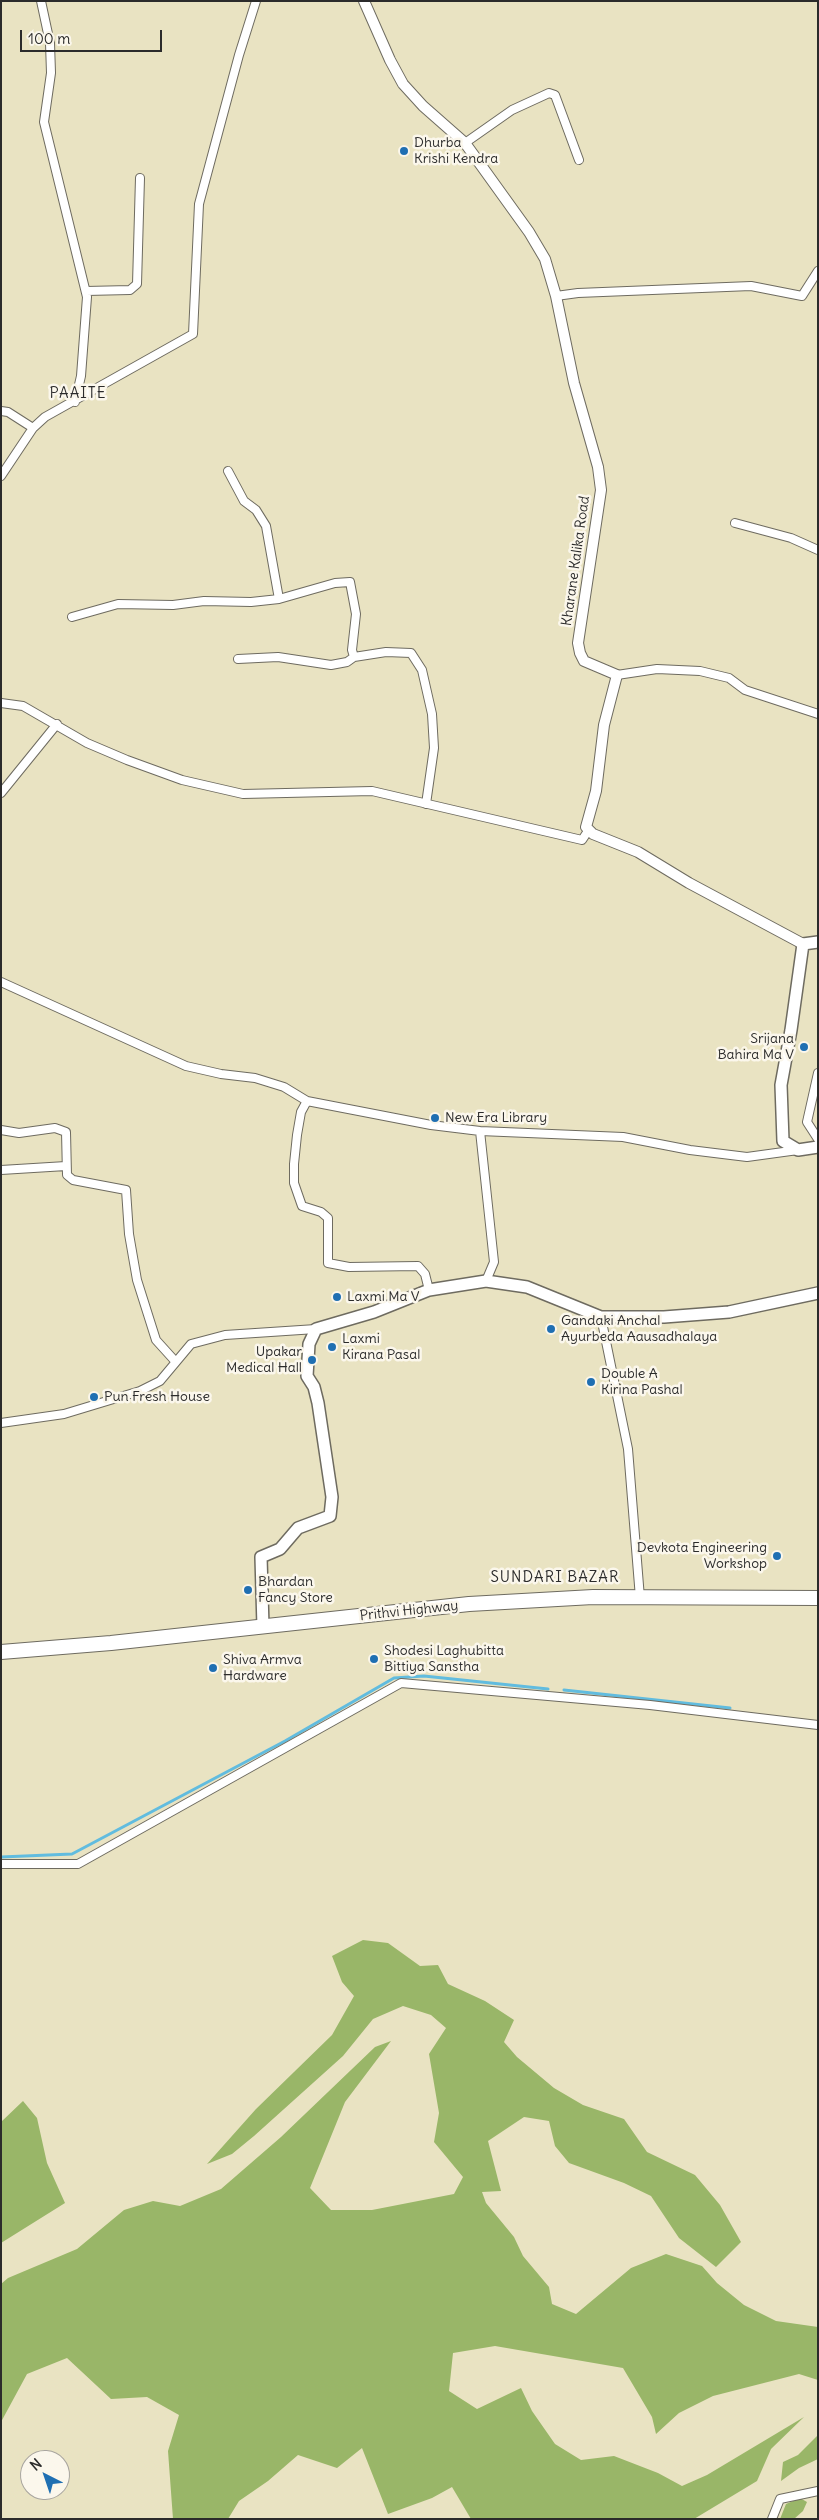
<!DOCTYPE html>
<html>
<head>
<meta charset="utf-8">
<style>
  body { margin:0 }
  #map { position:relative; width:819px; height:2520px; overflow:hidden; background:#e9e3c2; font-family:Delius,sans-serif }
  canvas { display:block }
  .frame { position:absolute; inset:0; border:2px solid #2b2b2b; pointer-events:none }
  .north { position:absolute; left:20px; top:2450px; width:50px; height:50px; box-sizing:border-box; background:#fbf7ec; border:1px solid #a8a59f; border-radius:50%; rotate:319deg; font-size:14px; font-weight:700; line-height:20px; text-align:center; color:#2b2b2b }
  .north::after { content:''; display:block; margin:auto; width:18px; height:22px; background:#1f6fb2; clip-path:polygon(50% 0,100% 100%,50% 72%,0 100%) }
  .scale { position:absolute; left:20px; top:30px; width:142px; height:22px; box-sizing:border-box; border:2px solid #2b2b2b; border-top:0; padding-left:6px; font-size:15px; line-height:18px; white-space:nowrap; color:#2b2b2b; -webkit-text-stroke:4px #fbf7ec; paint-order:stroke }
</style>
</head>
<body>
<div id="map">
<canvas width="819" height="2520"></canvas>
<div class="frame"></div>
<div class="north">N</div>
<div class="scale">100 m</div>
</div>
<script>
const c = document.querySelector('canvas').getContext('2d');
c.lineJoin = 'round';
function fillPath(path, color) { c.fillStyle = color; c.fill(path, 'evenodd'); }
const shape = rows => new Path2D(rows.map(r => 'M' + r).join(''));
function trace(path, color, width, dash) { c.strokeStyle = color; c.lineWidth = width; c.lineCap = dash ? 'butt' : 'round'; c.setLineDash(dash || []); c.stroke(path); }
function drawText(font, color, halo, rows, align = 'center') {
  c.font = font + ' Delius,sans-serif'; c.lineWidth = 5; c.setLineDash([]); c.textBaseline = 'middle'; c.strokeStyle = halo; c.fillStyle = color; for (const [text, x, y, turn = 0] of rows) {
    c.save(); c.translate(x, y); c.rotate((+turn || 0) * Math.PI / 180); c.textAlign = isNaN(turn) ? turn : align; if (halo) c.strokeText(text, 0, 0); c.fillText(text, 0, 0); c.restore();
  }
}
const forest = shape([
  [363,1940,388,1943,420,1966,438,1965,448,1984,485,2001,514,2020,504,2042,517,2057,554,2088,583,2105,624,2119,647,2152,695,2175,720,2205,741,2242,716,2267,679,2238,651,2196,624,2183,569,2163,555,2146,549,2121,524,2117,488,2141,501,2191,482,2192,486,2203,514,2237,523,2256,549,2287,552,2304,576,2314,631,2268,666,2254,702,2266,717,2283,744,2305,776,2321,818,2327,818,2380,799,2374,713,2396,679,2413,656,2434,652,2417,623,2368,495,2346,453,2353,449,2391,477,2409,521,2388,532,2411,555,2444,581,2460,614,2456,658,2473,682,2486,707,2475,804,2417,771,2449,757,2481,694,2519,471,2519,452,2487,432,2498,388,2514,362,2448,337,2468,298,2455,268,2481,239,2501,228,2519,173,2519,168,2451,179,2415,147,2397,111,2399,67,2358,27,2374,1,2422,1,2284,8,2278,77,2249,124,2210,153,2201,180,2206,221,2189,281,2137,375,2047,391,2041,345,2102,310,2188,331,2210,372,2210,454,2194,463,2177,434,2142,439,2113,429,2054,446,2028,431,2015,403,2006,373,2019,343,2056,254,2136,232,2154,207,2164,256,2109,332,2035,354,1996,342,1982,332,1956],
  [23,2101,37,2118,47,2163,65,2203,1,2243,1,2122],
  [818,2435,818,2459,799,2468,781,2481,783,2462,798,2455],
  [800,2498,807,2502,803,2511,794,2519,780,2519,786,2504]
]);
const stream = shape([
  [564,1690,730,1708],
  [1,1857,72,1854,285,1741,394,1678,424,1676,548,1689]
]);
const minor = shape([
  [41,1,50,43,51,73,44,122,87,297,81,376,75,402],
  [465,143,512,110,549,93,555,95,579,160],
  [86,291,130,290,137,284,140,178],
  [556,296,578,293,751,286,802,296,818,271],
  [1,411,8,412,33,428],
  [228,471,244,501,256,510,266,526,279,599,335,583,350,582,356,614,352,650,354,657,386,652,411,653,422,670,432,714,434,748,426,804],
  [1,476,33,428,45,417,193,334,199,204,239,55,256,1],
  [735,523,791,538,818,550],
  [72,617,118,604,173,605,204,601,251,602,279,599],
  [238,659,278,657,331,665,347,662,354,657],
  [617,675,657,669,700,671,729,678,745,690,818,714],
  [1,703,23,706,87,743,127,760,182,780,243,794,372,791,582,840,588,831],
  [1,793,57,724],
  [1,982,186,1066,221,1074,255,1078,284,1087,307,1101,431,1125,480,1131,623,1137,690,1150,747,1157,798,1150],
  [818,1073,807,1122,818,1139],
  [307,1101,301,1112,297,1135,294,1164,294,1183,302,1206,321,1212,328,1218,328,1263,349,1267,418,1266,425,1274,429,1290],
  [1,1130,19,1133,55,1128,66,1132,67,1175,73,1180,126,1190,129,1234,137,1280,156,1340,175,1361],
  [480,1131,494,1262,486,1281],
  [1,1170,66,1166],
  [601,1317,628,1449,640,1598],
  [1,1423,64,1414,140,1391,160,1381,191,1344,225,1335,316,1329],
  [1,1864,78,1864,401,1683,650,1705,818,1725],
  [772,2519,780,2499,818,2491]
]);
const tertiary = shape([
  [364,1,390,60,403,84,423,106,465,143,529,232,545,259,556,296,574,383,598,467,601,490,578,643,580,653,584,661,617,675,604,725,596,791,586,827,593,834,638,852,689,883,803,944]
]);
const secondary = shape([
  [818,942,803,944,791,1030,781,1085,783,1141,798,1150,818,1147],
  [263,1627,261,1557,280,1549,298,1528,330,1516,332,1497,318,1403,314,1387,307,1376,309,1344,316,1329,374,1312,429,1290,486,1281,527,1287,601,1317,664,1317,729,1312,818,1293]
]);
const trunk = shape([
  [1,1652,111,1643,469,1604,593,1597,818,1598]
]);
const markers = [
  [404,151,5,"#1f6fb2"],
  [804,1047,5,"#1f6fb2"],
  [435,1118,5,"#1f6fb2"],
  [337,1297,5,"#1f6fb2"],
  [551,1329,5,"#1f6fb2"],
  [332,1347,5,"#1f6fb2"],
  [312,1360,5,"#1f6fb2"],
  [591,1382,5,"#1f6fb2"],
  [94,1397,5,"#1f6fb2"],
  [777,1556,5,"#1f6fb2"],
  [248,1590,5,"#1f6fb2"],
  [374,1659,5,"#1f6fb2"],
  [213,1668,5,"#1f6fb2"]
];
const poiNames = [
  ["Dhurba",414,143],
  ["Krishi Kendra",414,159],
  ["Srijana",794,1039,"right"],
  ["Bahira Ma V",794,1055,"right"],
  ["New Era Library",445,1118],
  ["Laxmi Ma V",347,1297],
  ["Gandaki Anchal",561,1321],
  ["Ayurbeda Aausadhalaya",561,1337],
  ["Laxmi",342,1339],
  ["Kirana Pasal",342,1355],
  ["Upakar",302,1352,"right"],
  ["Medical Hall",302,1368,"right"],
  ["Double A",601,1374],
  ["Kirina Pashal",601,1390],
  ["Pun Fresh House",104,1397],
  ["Devkota Engineering",767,1548,"right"],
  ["Workshop",767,1564,"right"],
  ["Bhardan",258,1582],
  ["Fancy Store",258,1598],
  ["Shodesi Laghubitta",384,1651],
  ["Bittiya Sanstha",384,1667],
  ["Shiva Armva",223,1660],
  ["Hardware",223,1676]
];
const streetNames = [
  ["Kharane Kalika Road",576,561,-82],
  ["Prithvi Highway",409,1611,-6]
];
const neighbourhoodNames = [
  ["PAAITE",78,394],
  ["SUNDARI BAZAR",555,1578]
];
fillPath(forest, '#99b668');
trace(stream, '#61bcdf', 3);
trace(minor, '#6e6b60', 10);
trace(tertiary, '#6e6b60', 12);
trace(secondary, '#6e6b60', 14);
trace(trunk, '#6e6b60', 16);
trace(minor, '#fff', 8);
trace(tertiary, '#fff', 10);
trace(secondary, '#fff', 11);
trace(trunk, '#fff', 14);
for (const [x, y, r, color] of markers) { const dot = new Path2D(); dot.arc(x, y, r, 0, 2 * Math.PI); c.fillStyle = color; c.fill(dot); trace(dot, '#fbf7ec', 2); }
drawText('14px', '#2b2b2b', '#fbf7ec', poiNames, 'left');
drawText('14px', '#2b2b2b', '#fbf7ec', streetNames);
c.letterSpacing = '1px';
drawText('15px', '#2b2b2b', '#fbf7ec', neighbourhoodNames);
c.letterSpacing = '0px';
</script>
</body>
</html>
